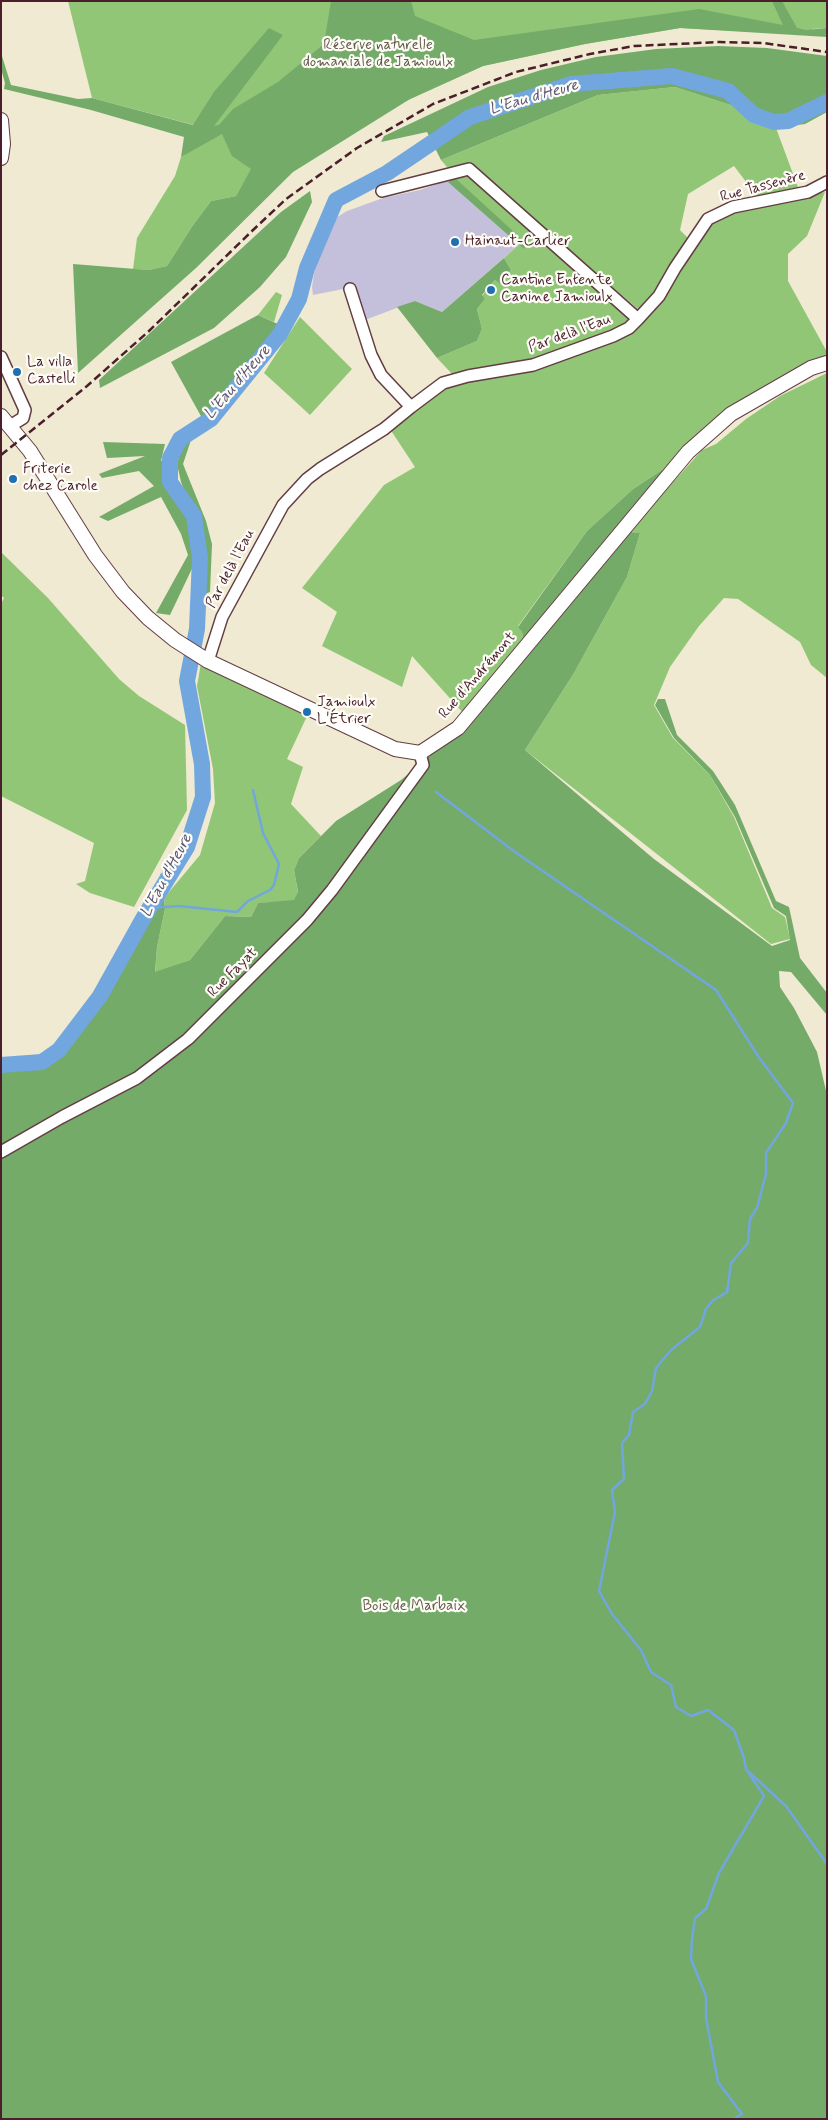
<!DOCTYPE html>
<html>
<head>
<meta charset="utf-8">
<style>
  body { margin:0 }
  #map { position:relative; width:828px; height:2120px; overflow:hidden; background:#efead1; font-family:Mynerve,sans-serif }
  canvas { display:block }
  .frame { position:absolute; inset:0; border:2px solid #4a1f2b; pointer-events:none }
</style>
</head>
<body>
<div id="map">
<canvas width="828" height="2120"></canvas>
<div class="frame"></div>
</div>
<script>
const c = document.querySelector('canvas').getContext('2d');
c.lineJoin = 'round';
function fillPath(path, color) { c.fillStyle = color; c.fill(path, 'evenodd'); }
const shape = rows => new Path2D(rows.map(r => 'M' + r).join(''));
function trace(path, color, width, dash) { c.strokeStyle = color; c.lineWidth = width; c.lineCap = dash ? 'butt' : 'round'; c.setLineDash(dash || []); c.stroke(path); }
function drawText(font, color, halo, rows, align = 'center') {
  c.font = font + ' Mynerve,sans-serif'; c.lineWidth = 4.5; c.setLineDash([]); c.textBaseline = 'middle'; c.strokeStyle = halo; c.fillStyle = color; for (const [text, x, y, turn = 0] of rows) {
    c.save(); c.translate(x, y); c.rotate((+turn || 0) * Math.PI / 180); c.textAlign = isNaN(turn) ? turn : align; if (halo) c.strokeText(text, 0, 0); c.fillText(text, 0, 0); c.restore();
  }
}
const industrial = shape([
  [452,179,521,243,442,312,415,301,365,320,353,287,313,295,312,287,316,261,325,235,334,219,347,211,383,198,420,190]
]);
const green = shape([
  [68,1,827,1,827,28,812,29,815,35,680,28,585,44,483,66,250,172,236,196,211,201,193,225,167,266,148,270,133,269,137,238,175,176,181,157,196,147,213,126,213,93,194,125,92,98],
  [675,87,746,110,759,123,776,128,799,190,759,199,734,166,688,194,680,230,690,240,660,289,642,310,638,309,469,166,447,167,441,160,598,95],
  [453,174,472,174,631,318,620,329,538,361,454,376,437,358,477,341,482,329,477,309,485,299,482,296,495,280,501,283,511,270,504,258,521,243,452,179],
  [825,192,807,236,788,254,788,281,827,352,827,357,707,429,665,468,633,489,587,531,518,626,522,632,525,644,465,715,412,656,402,687,322,646,337,612,302,588,384,485,415,467,390,429,442,385,530,368,633,329,712,223,733,211],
  [276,292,282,295,274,322,258,315],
  [300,317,352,369,310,415,264,373],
  [827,373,827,678,811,665,800,642,738,599,724,598,699,626,670,667,654,705,673,738,710,775,734,817,772,908,785,917,790,939,771,944,525,750,574,673,627,577,640,533,633,533,632,528,702,450,716,444,746,419,780,396],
  [1,552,48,598,119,679,139,696,185,725,187,810,134,907,90,893,76,884,85,881,94,843,1,796,1,604,4,598,1,595],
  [201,663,308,714,287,759,303,767,291,804,321,836,299,858,294,870,298,893,294,901,258,903,251,917,225,916,190,960,155,973,157,947,165,909,164,898,200,855,215,803,213,769,197,686]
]);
const forest = shape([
  [331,1,411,1,415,16,474,40,699,9,783,25,772,1,782,1,797,28,806,30,827,28,827,37,680,28,585,44,483,66,410,99,293,172,196,268,78,373,73,264,148,270,167,266,193,225,211,201,236,196,251,169,232,156,222,134,181,157,184,137,91,110,4,89,5,83,1,69,1,53,11,85,78,99,92,98,193,125,213,93,269,28,283,35,214,126,219,125,233,109,278,82,324,44],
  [718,46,767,48,827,56,827,112,805,124,776,128,759,123,746,110,675,87,598,95,441,160,427,132,381,142,384,136,488,87,541,70,596,57,656,49],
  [455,178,526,243,524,249,448,182],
  [310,191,312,202,286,257,260,287,214,328,100,388,99,380,281,212],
  [504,258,511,270,501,284,495,280,482,295,485,299,477,309,482,329,477,341,437,358,397,307,415,301,442,312],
  [258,315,280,325,230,392,202,418,171,362],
  [184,439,191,440,183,464,206,521,212,544,210,592,205,594,203,539,181,482,177,464],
  [103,442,165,444,161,461,172,458,177,495,191,521,197,558,170,615,156,613,188,555,181,534,161,497,108,521,99,517,154,486,139,471,102,478,99,474,145,456,107,458],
  [665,468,656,483,628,519,633,533,640,533,627,577,574,673,525,750,654,859,772,946,790,940,786,916,774,908,735,817,710,775,674,738,655,705,658,699,665,699,677,735,713,771,735,805,776,901,789,907,800,958,827,993,827,1015,791,972,779,971,780,987,794,1008,817,1052,827,1095,827,2119,1,2119,1,1058,22,1059,41,1054,77,1037,120,974,161,873,165,909,157,947,155,972,190,960,225,916,251,917,258,903,294,900,298,892,294,870,299,858,336,821,401,780,476,717,526,651,522,632,518,627,587,531,633,489]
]);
const stream = shape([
  [436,792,515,852,716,990,760,1059,793,1103,786,1123,766,1153,766,1174,757,1208,750,1219,748,1243,731,1263,727,1292,712,1301,706,1309,700,1327,671,1350,656,1368,652,1391,645,1404,633,1412,629,1435,622,1443,624,1479,612,1490,615,1512,599,1591,612,1614,641,1650,651,1672,671,1685,676,1707,691,1716,708,1710,734,1730,744,1758,746,1769,764,1796,719,1873,706,1909,695,1918,692,1939,691,1959,706,1996,706,2018,718,2082,742,2114,734,2119],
  [149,908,179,906,237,912,248,901,270,890,274,885,279,864,263,833,253,790],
  [749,1772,786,1806,827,1864]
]);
const river = shape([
  [1,1065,42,1062,59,1050,100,996,144,917,187,847,203,797,202,764,187,681,197,629,200,558,194,516,170,482,170,458,180,439,211,419,280,334,299,299,307,268,336,200,387,173,470,117,571,84,672,76,728,91,754,115,774,122,788,121,827,102]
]);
const minor = shape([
  [382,191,469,169,638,319,629,328,613,336,533,365,468,376,443,383,411,407],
  [638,319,659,296,675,268,708,219,733,207,808,192,827,182],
  [1,357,25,410,23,418,10,426],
  [208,661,222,617,283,505,307,479,320,469,384,429,411,407,381,375,371,355,350,289],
  [1,1152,62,1117,137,1078,188,1039,307,920,332,890,423,765,420,753]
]);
const tertiary = shape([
  [1,120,3,144,1,158],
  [1,416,30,451,95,555,123,592,148,618,175,640,208,661,395,749,420,753,458,728,688,452,731,414,811,368,827,363]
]);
const rail = shape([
  [1,455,87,386,149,331,252,231,286,199,357,148,433,104,516,72,590,54,634,46,720,42,763,43,827,52]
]);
const markers = [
  [455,242,5,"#1f6fb2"],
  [491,290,5,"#1f6fb2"],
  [17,372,5,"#1f6fb2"],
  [13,479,5,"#1f6fb2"],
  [307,712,5,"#1f6fb2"]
];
const parkNames = [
  ["Réserve naturelle",378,46],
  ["domaniale de Jamioulx",378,63],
  ["Bois de Marbaix",414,1607]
];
const streetNames = [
  ["Rue Tassenère",763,187,-15],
  ["Par delà l'Eau",570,334,-20],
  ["Par delà l'Eau",231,569,-62],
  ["Rue d'Andrémont",478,676,-49],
  ["Rue Fayat",233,973,-45]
];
const poiNames = [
  ["Hainaut-Carlier",465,242],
  ["Cantine Entente",501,281],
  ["Canine Jamioulx",501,298],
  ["La villa",27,363],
  ["Castelli",27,380],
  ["Friterie",23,470],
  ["chez Carole",23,487],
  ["Jamioulx",317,703],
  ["L'Étrier",317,720]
];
const waterNames = [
  ["L'Eau d'Heure",534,98,-16],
  ["L'Eau d'Heure",238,383,-49],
  ["L'Eau d'Heure",167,876,-62]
];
fillPath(industrial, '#c4c0db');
fillPath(green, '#91c677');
fillPath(forest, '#74ab68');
trace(stream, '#72a6df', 2.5);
trace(river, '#72a6df', 16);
trace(minor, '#633d44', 14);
trace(tertiary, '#633d44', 16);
trace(minor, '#fff', 11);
trace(tertiary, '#fff', 14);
trace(rail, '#4a1f2b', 2.5, [8, 4]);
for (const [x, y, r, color] of markers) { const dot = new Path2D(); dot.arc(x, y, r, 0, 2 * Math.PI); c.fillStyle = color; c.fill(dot); trace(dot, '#fdfcf7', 2); }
drawText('15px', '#635946', '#fdfcf7', parkNames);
drawText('15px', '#4a1f2b', '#fdfcf7', streetNames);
drawText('15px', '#4a1f2b', '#fdfcf7', poiNames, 'left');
drawText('italic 16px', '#5a5573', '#fdfcf7', waterNames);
</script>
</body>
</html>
